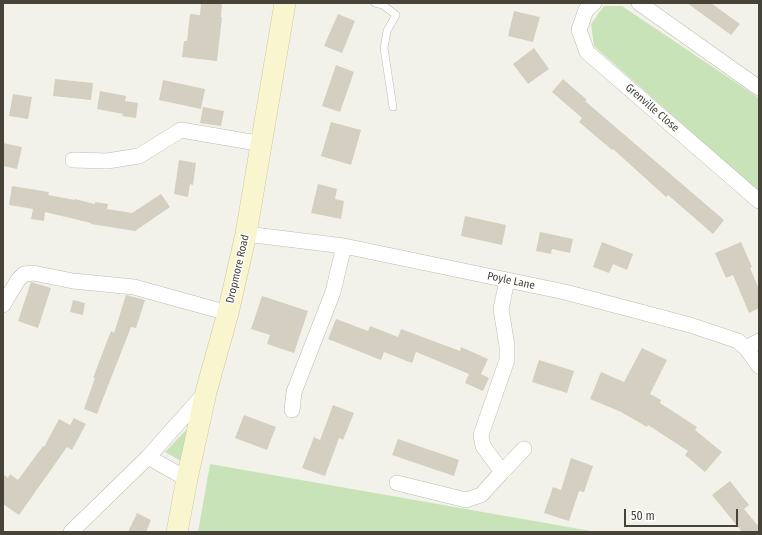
<!DOCTYPE html>
<html>
<head>
<meta charset="utf-8">
<style>
  body { margin:0 }
  #map { position:relative; width:762px; height:535px; overflow:hidden; background:#f3f2ea; font-family:"Fira Sans Condensed",sans-serif }
  canvas { display:block }
  .frame { position:absolute; inset:0; border:4px solid #474339; pointer-events:none }
  .scale { position:absolute; left:624px; top:509px; width:114px; height:18px; box-sizing:border-box; border:2px solid #474339; border-top:0; padding-left:5px; font-size:12px; line-height:14px; white-space:nowrap; color:#474339; -webkit-text-stroke:3px #fff; paint-order:stroke }
</style>
</head>
<body>
<div id="map">
<canvas width="762" height="535"></canvas>
<div class="frame"></div>
<div class="scale">50 m</div>
</div>
<script>
const c = document.querySelector('canvas').getContext('2d');
c.lineJoin = 'round';
function fillPath(path, color) { c.fillStyle = color; c.fill(path, 'evenodd'); }
const shape = rows => new Path2D(rows.map(r => 'M' + r).join(''));
function trace(path, color, width, dash) { c.strokeStyle = color; c.lineWidth = width; c.lineCap = dash ? 'butt' : 'round'; c.setLineDash(dash || []); c.stroke(path); }
function drawText(font, color, halo, rows, align = 'center') {
  c.font = font + ' "Fira Sans Condensed",sans-serif'; c.lineWidth = 3; c.setLineDash([]); c.textBaseline = 'middle'; c.strokeStyle = halo; c.fillStyle = color; for (const [text, x, y, turn = 0] of rows) {
    c.save(); c.translate(x, y); c.rotate((+turn || 0) * Math.PI / 180); c.textAlign = isNaN(turn) ? turn : align; if (halo) c.strokeText(text, 0, 0); c.fillText(text, 0, 0); c.restore();
  }
}
const green = shape([
  [604,6,622,6,759,98,759,192,594,46,591,24],
  [189,427,181,461,165,452],
  [210,464,591,531,591,532,198,532]
]);
const building = shape([
  [201,3,222,3,221,17,222,17,217,61,182,57,184,41,187,41,190,14,200,15],
  [687,3,711,3,740,24,731,35],
  [514,11,540,17,533,42,508,36],
  [338,14,355,21,342,53,324,46],
  [534,48,549,69,528,84,513,64],
  [336,65,354,72,340,112,322,106],
  [55,79,93,83,91,100,53,96],
  [563,79,587,100,585,101,724,220,713,234,668,195,666,197,613,149,612,150,579,122,582,118,552,92],
  [163,80,205,89,201,109,159,100],
  [100,91,126,96,125,101,138,103,136,118,122,116,123,114,97,109],
  [13,94,32,97,28,119,9,116],
  [203,107,224,111,221,126,200,123],
  [331,122,361,130,351,165,321,156],
  [3,143,22,147,17,169,3,166],
  [179,160,196,163,193,185,190,184,188,197,174,194],
  [318,184,337,189,335,199,344,201,341,219,311,213],
  [12,186,49,192,48,195,75,200,75,199,95,204,95,202,108,204,107,209,132,213,161,194,170,207,135,231,91,224,91,223,45,212,44,221,31,219,33,209,9,205],
  [465,216,506,225,502,245,461,236],
  [540,232,573,239,570,253,552,249,551,254,536,251],
  [602,242,633,254,627,270,613,264,609,273,593,267],
  [741,242,752,267,750,268,759,289,759,308,749,313,733,275,726,278,715,253],
  [31,282,51,288,38,328,18,321],
  [126,295,145,300,136,328,131,327,97,414,84,409,95,378,93,378,111,331,114,333],
  [262,296,308,311,294,353,267,344,270,335,251,329],
  [73,300,85,303,83,315,70,312],
  [336,319,368,331,370,326,398,337,401,329,460,351,461,347,488,359,481,374,489,378,483,391,465,383,469,374,416,352,412,363,384,352,381,360,328,339],
  [642,348,667,360,650,394,661,400,660,403,697,427,695,430,722,452,705,472,685,455,688,451,648,425,647,427,621,412,590,399,601,372,624,382],
  [539,360,574,371,567,393,532,382],
  [333,405,354,413,343,440,339,438,325,476,302,468,314,437,320,440],
  [244,415,276,427,267,450,235,438],
  [74,418,86,424,72,450,67,447,19,515,3,504,3,474,8,478,10,474,18,480,43,446,44,447,59,419,70,425],
  [398,439,459,460,454,476,392,455],
  [571,458,593,466,584,492,579,491,569,521,544,513,553,487,561,490],
  [730,481,749,505,744,509,759,527,759,532,742,532,712,495],
  [137,513,151,520,146,532,128,532]
]);
const lane = shape([
  [375,3,383,5,396,15,387,31,384,48,393,107]
]);
const street = shape([
  [594,3,586,10,579,30,587,52,759,201],
  [639,3,759,88],
  [73,160,107,161,139,156,181,130,263,144],
  [246,234,344,246,565,292,690,325,738,341,746,348,759,366],
  [3,305,18,280,24,274,33,273,73,281,134,287,228,313],
  [746,348,759,341],
  [292,410,294,392,333,292,344,246],
  [148,457,187,479],
  [502,472,524,449],
  [397,483,466,500,481,495,502,472,483,446,481,435,507,360,507,346,501,309,507,280],
  [71,532,148,457,205,393]
]);
const secondary = shape([
  [177,532,187,479,206,392,228,313,246,234,285,3]
]);
const streetNames = [
  ["Grenville Close",652,108,41],
  ["Dropmore Road",238,269,-77],
  ["Poyle Lane",511,281,12]
];
fillPath(green, '#c9e3b8');
fillPath(building, '#d4cfc1');
trace(lane, '#bebbae', 8);
trace(street, '#bebbae', 16);
trace(secondary, '#cec89f', 22);
trace(lane, '#fff', 7);
trace(street, '#fff', 15);
trace(secondary, '#f9f5cf', 21);
drawText('11px', '#474339', '#fff', streetNames);
</script>
</body>
</html>
